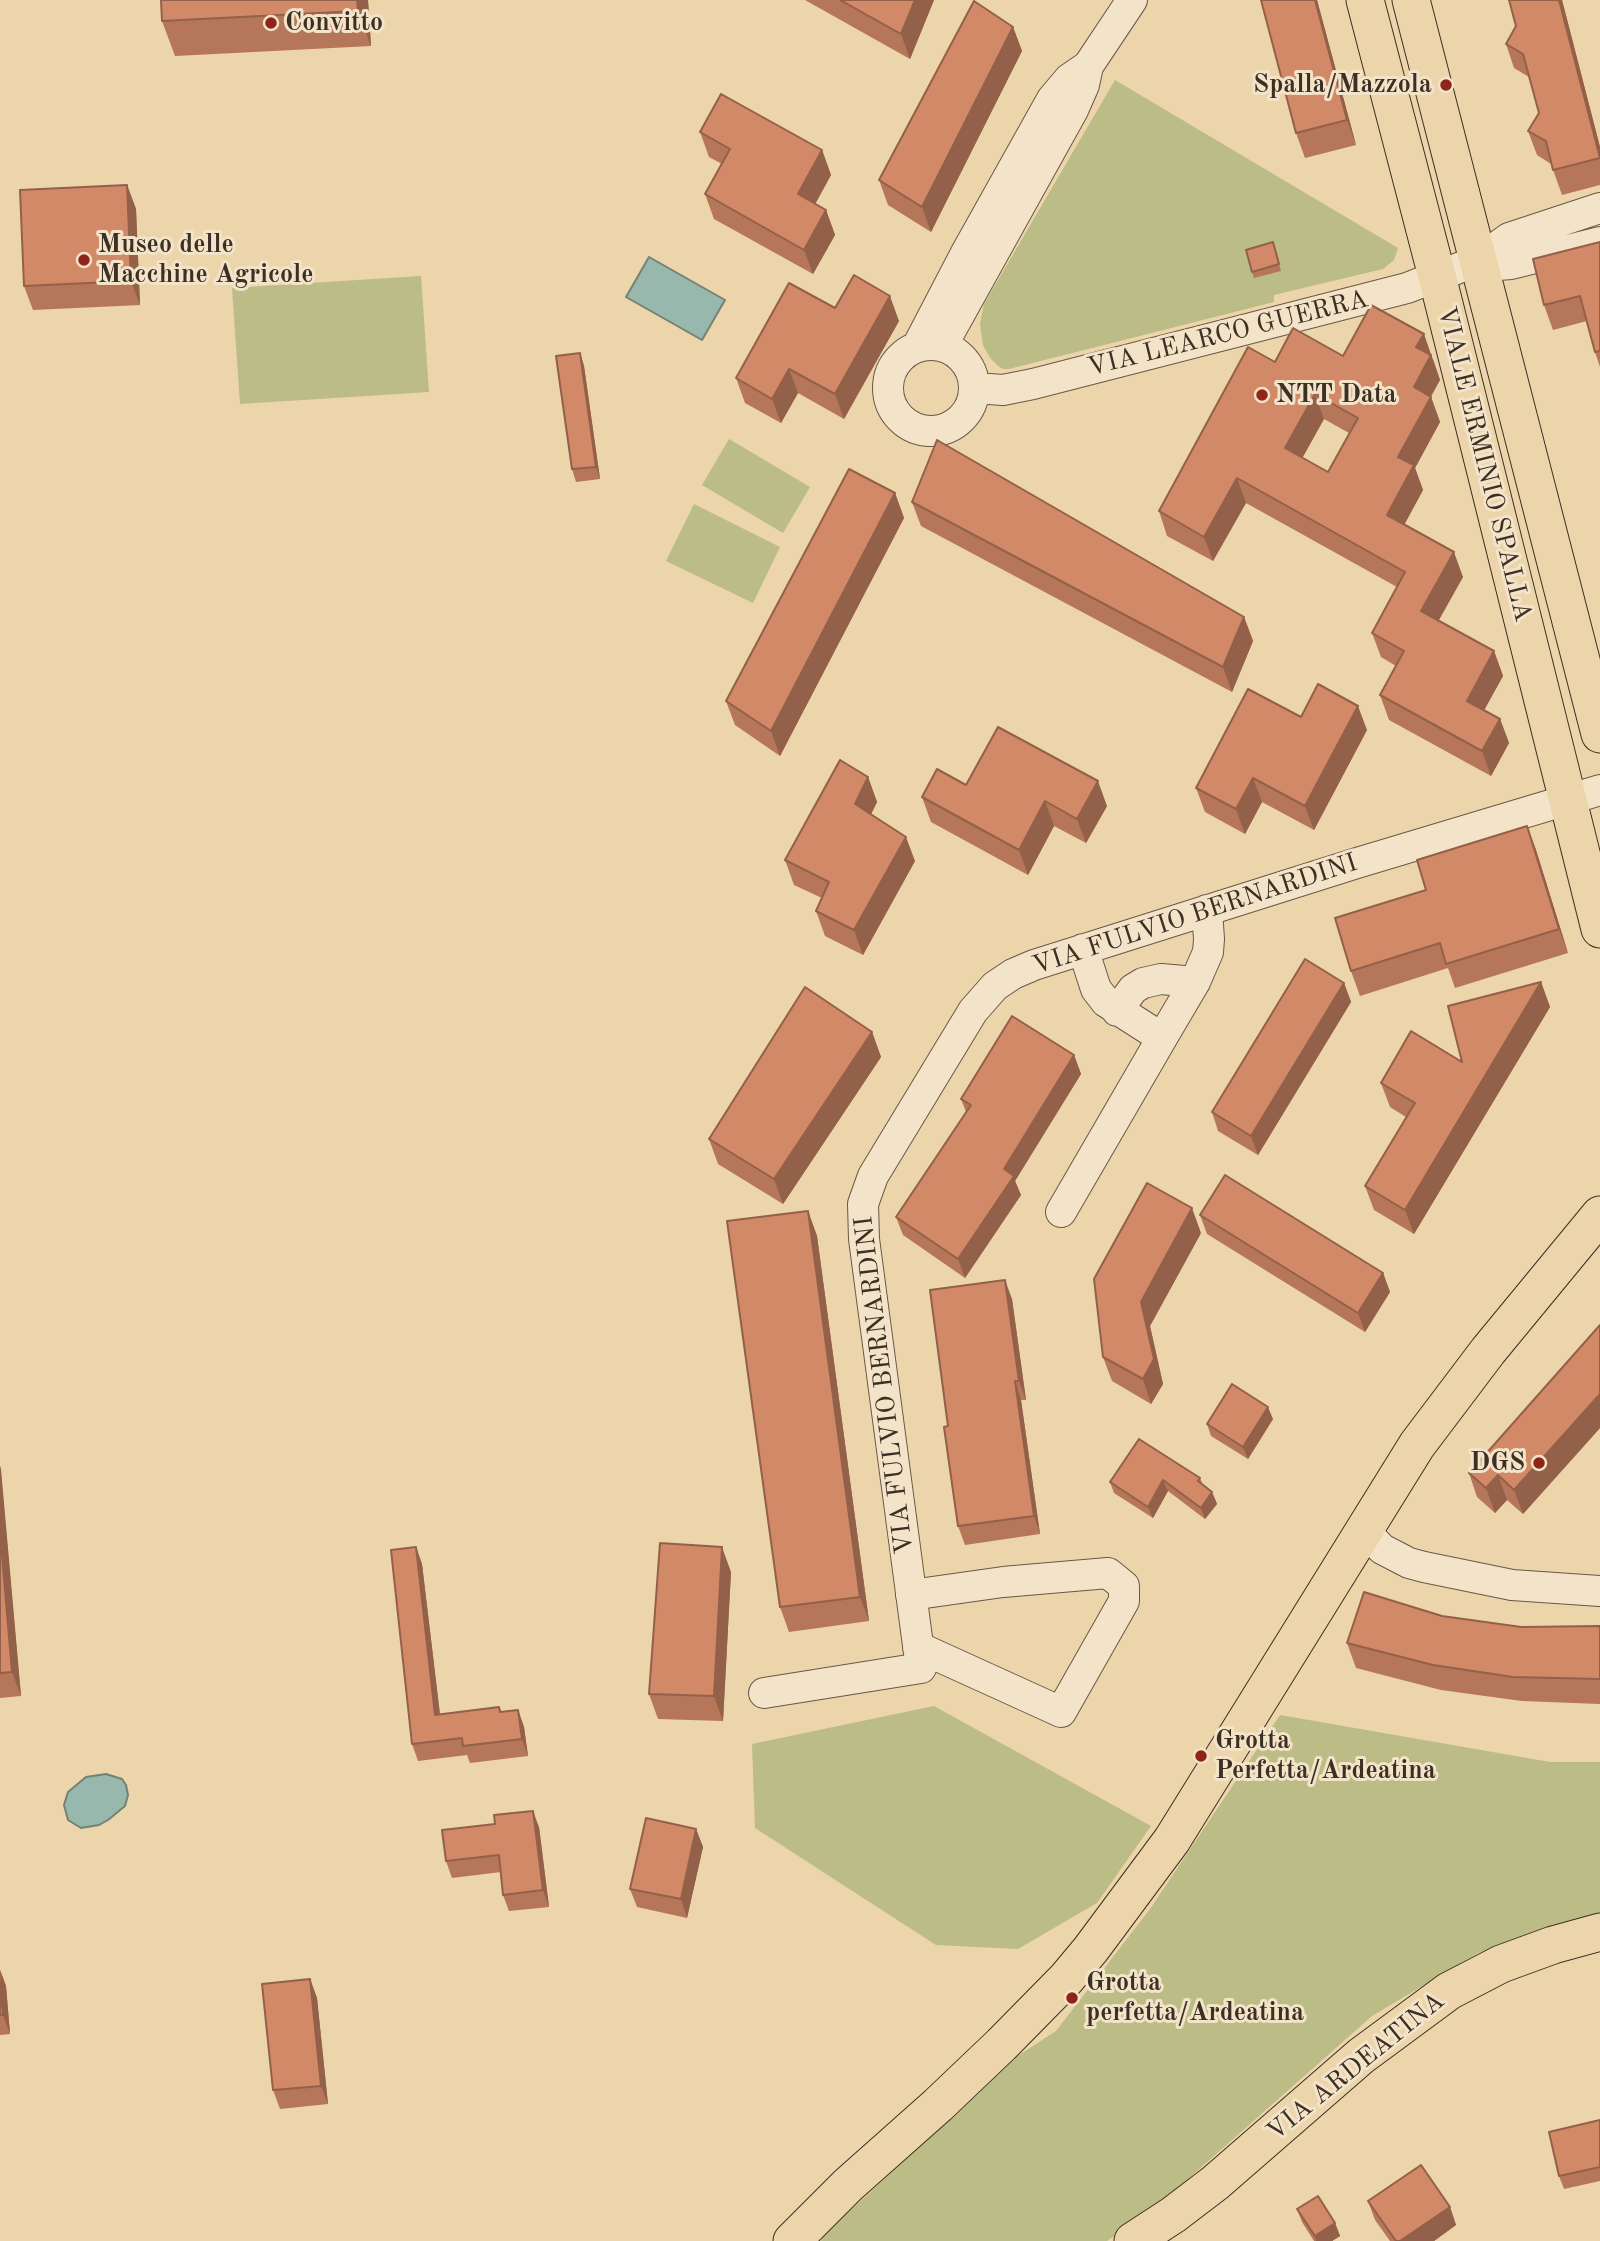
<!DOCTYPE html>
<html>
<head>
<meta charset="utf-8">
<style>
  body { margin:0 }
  canvas { display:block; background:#ecd4ab }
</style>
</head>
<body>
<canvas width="1600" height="2241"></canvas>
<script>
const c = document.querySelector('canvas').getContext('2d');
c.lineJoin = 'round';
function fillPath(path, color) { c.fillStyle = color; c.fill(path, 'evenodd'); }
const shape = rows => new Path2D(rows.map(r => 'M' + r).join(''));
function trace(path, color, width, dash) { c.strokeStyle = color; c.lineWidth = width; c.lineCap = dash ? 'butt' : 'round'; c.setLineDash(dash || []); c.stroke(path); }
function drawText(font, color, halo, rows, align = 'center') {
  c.font = font + ' "Old Standard TT",serif'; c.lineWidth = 6; c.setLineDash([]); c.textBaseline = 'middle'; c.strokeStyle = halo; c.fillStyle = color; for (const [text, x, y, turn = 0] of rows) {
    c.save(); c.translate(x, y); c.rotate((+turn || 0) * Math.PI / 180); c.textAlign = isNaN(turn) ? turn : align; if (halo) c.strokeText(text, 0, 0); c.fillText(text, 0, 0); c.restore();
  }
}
const green = shape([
  [1115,80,1398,248,1394,260,1383,269,1274,295,1274,302,1009,369,1003,369,998,366,990,358,983,345,980,324,984,304],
  [421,276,429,392,240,404,232,288],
  [729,439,810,487,783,533,702,485],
  [694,504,780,547,753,603,666,561],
  [934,1706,1151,1826,1097,1903,1018,1949,936,1945,755,1828,752,1744],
  [1280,1715,1550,1762,1600,1762,1600,1916,1584,1919,1478,1953,1372,2016,1153,2210,1107,2241,821,2241,825,2234,1016,2057,1056,2031,1150,1909]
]);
const water = shape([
  [649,257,725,300,702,340,626,297,649,257],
  [106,1774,122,1779,126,1785,128,1795,125,1806,108,1820,99,1825,81,1828,68,1820,64,1805,68,1792,86,1777,106,1774]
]);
const minor = shape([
  [1477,261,1498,265,1511,264,1600,242],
  '888 388a43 43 0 1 1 86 0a43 43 0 1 1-86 0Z',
  [942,346,1073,110,1084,85,1088,66,1132,0],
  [917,347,967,251,1052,99,1069,79,1088,66],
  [975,388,1003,390,1033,384,1407,288,1477,261,1509,238,1600,208],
  [1083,949,1096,989,1106,1002,1162,1038,1195,982,1208,952,1209,939,1207,910],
  [1117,1011,1133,989,1143,983,1161,979,1195,982],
  [1061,1212,1162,1038],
  [1363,1529,1382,1549,1409,1563,1424,1567,1512,1585,1600,1591],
  [911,1595,1003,1582,1108,1573,1124,1586,1124,1601,1061,1712,918,1647],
  [764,1693,921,1668,864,1239,863,1204,873,1176,973,1011,995,986,1013,974,1034,965,1357,863,1600,790]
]);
const major = shape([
  [1365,0,1437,276,1600,929],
  [1411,0,1600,734],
  [792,2241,848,2185,938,2105,1002,2044,1066,1979,1091,1949,1172,1840,1417,1445,1488,1351,1600,1215],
  [1133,2241,1173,2215,1215,2183,1361,2056,1449,1991,1501,1964,1553,1945,1600,1932]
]);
const wall = shape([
  [368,0,371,46,175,56,162,21],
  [805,0,934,0,910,59],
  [1317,0,1356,145,1305,158,1296,133],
  [1509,0,1562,0,1600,147,1600,185,1562,195,1551,164,1537,155,1528,131,1539,113,1529,77,1514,68,1506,44,1516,26],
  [1013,27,1022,51,931,232,888,205,879,180],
  [700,132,822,150,831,175,815,204,826,210,835,235,813,274,714,219,705,194,722,164,709,157],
  [127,185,136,209,140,305,33,310,24,286],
  [1273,242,1281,271,1254,278,1252,272],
  [1600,242,1600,367,1595,352,1587,321,1553,330,1544,305],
  [835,308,899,321,844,419,798,393,781,423,745,403,736,378],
  [580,353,584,366,600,479,576,482,572,469],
  [1343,356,1433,359,1440,380,1431,397,1440,422,1415,468,1423,490,1404,525,1463,577,1438,621,1494,651,1503,676,1484,710,1500,719,1509,743,1491,776,1389,720,1380,695,1396,666,1381,657,1372,633,1397,587,1246,503,1213,561,1167,536,1159,511,1275,362],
  [1324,419,1349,433,1328,472,1302,458],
  [895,493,904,518,780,756,735,725,726,701],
  [912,502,1244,617,1253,641,1232,692,921,526],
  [1301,717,1367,730,1314,830,1262,802,1245,834,1205,812,1196,788],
  [868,777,877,802,871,814,915,861,863,955,825,936,816,911,822,898,794,885,785,860],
  [966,785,1107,806,1086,843,1054,826,1028,875,931,822,922,797],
  [1527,826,1536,850,1568,953,1455,988,1448,968,1360,996,1351,971,1426,890],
  [1541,982,1550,1007,1414,1234,1374,1210,1365,1186,1406,1117,1390,1107,1381,1083,1462,1062],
  [1344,983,1351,1002,1258,1155,1218,1131,1212,1112],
  [872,1032,881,1057,783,1204,718,1164,709,1139],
  [1074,1055,1081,1074,1015,1181,1021,1195,965,1278,903,1235,896,1217,966,1112,961,1099],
  [808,1211,817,1236,869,1621,789,1632,780,1607],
  [1200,1215,1383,1273,1390,1292,1365,1332,1207,1234],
  [1201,1233,1150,1326,1163,1384,1151,1404,1112,1381,1103,1357],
  [1012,1299,1026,1400,1021,1400,1040,1534,965,1545,958,1526,948,1426],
  [1600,1325,1600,1428,1523,1514,1507,1500,1495,1513,1477,1497,1469,1473],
  [1273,1419,1248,1459,1211,1436,1207,1424],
  [0,1466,21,1696,0,1698],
  [1200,1478,1203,1485,1212,1492,1217,1504,1205,1519,1168,1491,1153,1518,1114,1493,1110,1482],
  [416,1547,422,1564,440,1714,499,1707,502,1712,518,1710,524,1727,528,1756,470,1763,467,1755,418,1761,412,1744],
  [731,1572,723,1721,658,1719,649,1694],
  [1442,1616,1521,1627,1600,1626,1600,1704,1522,1701,1441,1690,1356,1668,1347,1643],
  [539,1827,549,1907,509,1911,503,1895,501,1872,452,1878,446,1861],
  [696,1829,703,1847,687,1918,637,1907,630,1889],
  [0,1970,6,1986,10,2034,0,2035],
  [310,1979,317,1998,328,2104,280,2109,273,2090],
  [1600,2120,1600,2181,1564,2189,1559,2176],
  [1368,2201,1450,2207,1456,2225,1434,2241,1390,2241,1375,2220],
  [1297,2209,1335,2223,1340,2236,1332,2241,1314,2241,1302,2222]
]);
const shadedWall = shape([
  [357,0,368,0,371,46,358,11],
  [915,0,934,0,910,59,901,34],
  [1315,0,1317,0,1356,145,1347,120],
  [1559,0,1562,0,1600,147,1600,157],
  [1013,27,1022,51,931,232,922,207],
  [822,150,831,175,807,219,798,194],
  [127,185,136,209,140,305,131,281],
  [826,210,835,235,813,274,804,250],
  [890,296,899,321,844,419,835,394],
  [1424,334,1440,380,1422,411,1414,387,1416,347],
  [580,353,584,366,600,479,596,467],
  [789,369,798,393,781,423,772,399],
  [1315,394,1324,419,1294,473,1285,448],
  [1431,397,1440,422,1415,468,1423,490,1396,540,1387,515,1398,457],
  [1237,478,1246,503,1213,561,1204,537],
  [895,493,904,518,780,756,771,731],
  [1454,552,1463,577,1430,636,1421,611],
  [1244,617,1253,641,1232,692,1223,667],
  [1494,651,1503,676,1476,725,1467,701],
  [1358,706,1367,730,1314,830,1305,806],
  [1500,719,1509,743,1491,776,1482,751],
  [868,777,877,802,864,829,855,804],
  [1253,778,1262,802,1245,834,1236,809],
  [1098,781,1107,806,1086,843,1077,819],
  [1045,801,1054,826,1028,875,1019,850],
  [1527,826,1536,850,1568,953,1559,929],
  [906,837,915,861,863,955,854,930],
  [1541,982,1550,1007,1414,1234,1405,1210],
  [1344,983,1351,1002,1258,1155,1251,1136],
  [872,1032,881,1057,783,1204,774,1179],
  [1074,1055,1081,1074,1015,1181,1021,1195,965,1278,958,1259,1004,1169],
  [1192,1208,1201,1233,1150,1326,1163,1384,1151,1404,1143,1379,1141,1302],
  [808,1211,817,1236,869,1621,860,1597],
  [1383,1273,1390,1292,1365,1332,1358,1313],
  [1005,1280,1012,1299,1026,1400,1019,1381],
  [1015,1381,1021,1400,1040,1534,1034,1516],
  [1600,1394,1600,1428,1523,1514,1514,1490],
  [1268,1407,1273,1419,1248,1459,1243,1447],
  [0,1466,1,1469,21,1696,12,1672,0,1532],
  [1498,1475,1507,1500,1495,1513,1486,1488],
  [1163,1480,1168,1491,1153,1518,1148,1507],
  [1212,1492,1217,1504,1205,1519,1201,1508],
  [416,1547,422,1564,442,1732,435,1715],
  [722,1547,731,1572,723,1721,714,1696],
  [518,1710,524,1727,528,1756,522,1739],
  [533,1811,539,1827,549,1907,543,1890],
  [696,1829,703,1847,687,1918,681,1899],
  [0,1970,6,1986,10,2034,3,2015],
  [310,1979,317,1998,328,2104,321,2086],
  [1450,2207,1456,2225,1434,2241,1400,2241],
  [1335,2223,1340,2236,1332,2241,1316,2241,1315,2236]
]);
const building = shape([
  [161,0,357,0,358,11,162,21,161,0],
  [840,0,915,0,901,34,840,0],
  [1261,0,1315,0,1347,120,1296,133,1261,0],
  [1509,0,1559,0,1600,158,1553,170,1546,141,1528,131,1539,113,1523,54,1506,44,1516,26,1509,0],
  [974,1,1013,27,922,207,879,180,974,1],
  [721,94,822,150,798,194,826,210,804,250,705,194,730,149,700,132,721,94],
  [127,185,131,281,24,286,20,190,127,185],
  [1273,242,1279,264,1252,272,1246,250,1273,242],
  [1600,242,1600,351,1595,352,1580,296,1544,305,1533,259,1600,242],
  [854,275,890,296,835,394,789,369,772,399,736,378,789,283,835,308,854,275],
  [1371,305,1424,334,1416,347,1431,355,1414,387,1431,397,1398,457,1414,465,1387,515,1454,552,1421,611,1494,651,1467,701,1500,719,1482,751,1380,695,1404,651,1372,633,1405,572,1237,478,1204,537,1159,511,1248,347,1275,362,1293,328,1343,356,1371,305],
  [1315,394,1358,418,1328,472,1285,448,1315,394],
  [580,353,596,467,572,469,556,356,580,353],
  [937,440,1244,617,1223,667,912,502,937,440],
  [849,469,895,493,771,731,726,701,849,469],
  [1318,684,1358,706,1305,806,1253,778,1236,809,1196,788,1248,689,1301,717,1318,684],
  [998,727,1098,781,1077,819,1045,801,1019,850,922,797,937,769,966,785,998,727],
  [840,760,868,777,855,804,906,837,854,930,816,911,829,882,785,860,840,760],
  [1527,826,1559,929,1446,964,1440,943,1351,971,1335,918,1426,890,1417,860,1527,826],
  [1305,959,1344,983,1251,1136,1212,1112,1305,959],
  [1541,982,1405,1210,1365,1186,1415,1103,1381,1083,1411,1031,1462,1062,1448,1006,1541,982],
  [805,987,872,1032,774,1179,709,1139,805,987],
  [1012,1016,1074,1055,1004,1169,1014,1176,958,1259,896,1217,971,1105,961,1099,1012,1016],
  [1225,1175,1383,1273,1358,1313,1200,1215,1225,1175],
  [1147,1183,1192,1208,1141,1302,1154,1359,1143,1379,1103,1357,1094,1279,1147,1183],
  [808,1211,860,1597,780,1607,727,1221,808,1211],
  [1005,1280,1019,1381,1015,1381,1034,1516,958,1526,944,1427,948,1426,930,1290,1005,1280],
  [1600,1325,1600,1394,1514,1490,1498,1475,1486,1488,1469,1473,1600,1325],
  [1232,1384,1268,1407,1243,1447,1207,1424,1232,1384],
  [1139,1439,1200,1478,1198,1481,1212,1492,1201,1508,1163,1480,1148,1507,1110,1482,1139,1439],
  [0,1532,12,1672,0,1673,0,1532],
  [660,1543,722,1547,714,1696,649,1694,660,1543],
  [416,1547,435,1715,499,1707,500,1712,518,1710,522,1739,463,1746,462,1738,412,1744,391,1550,416,1547],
  [1364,1592,1442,1616,1521,1627,1600,1626,1600,1679,1513,1677,1433,1665,1347,1643,1364,1592],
  [533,1811,543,1890,503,1895,499,1855,446,1861,442,1830,495,1824,494,1815,533,1811],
  [646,1818,696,1829,681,1899,630,1889,646,1818],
  [310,1979,321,2086,273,2090,262,1984,310,1979],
  [0,1981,3,2015,0,2015,0,1981],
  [1600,2120,1600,2167,1559,2176,1549,2132,1600,2120],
  [1421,2165,1450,2207,1400,2241,1396,2241,1368,2201,1421,2165],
  [1318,2196,1335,2223,1315,2236,1297,2209,1318,2196]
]);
const markers = [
  [271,23,7,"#8f2418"],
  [1446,85,7,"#8f2418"],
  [84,260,7,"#8f2418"],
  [1262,395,7,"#8f2418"],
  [1539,1463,7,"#8f2418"],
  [1201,1756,7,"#8f2418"],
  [1072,1998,7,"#8f2418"]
];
const poiNames = [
  ["Convitto",285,23],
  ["Spalla/Mazzola",1432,85,"right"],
  ["Museo delle",98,245],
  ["Macchine Agricole",98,275],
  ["NTT Data",1276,395],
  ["DGS",1525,1463,"right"],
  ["Grotta",1215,1741],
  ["Perfetta/Ardeatina",1215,1771],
  ["Grotta",1086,1983],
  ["perfetta/Ardeatina",1086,2013]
];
const streetNames = [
  ["VIA LEARCO GUERRA",1228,334,-14],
  ["VIALE ERMINIO SPALLA",1484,464,76],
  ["VIA FULVIO BERNARDINI",1195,915,-18],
  ["VIA FULVIO BERNARDINI",885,1385,-97],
  ["VIA ARDEATINA",1356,2067,-39]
];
fillPath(green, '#bbbc86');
fillPath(water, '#99b8ad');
trace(water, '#748276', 2);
trace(minor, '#685946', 32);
trace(major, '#3c3024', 39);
trace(minor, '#f3e3c8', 30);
trace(major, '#ecd4ab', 37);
fillPath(wall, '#b57659');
fillPath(shadedWall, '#936049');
fillPath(building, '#d28968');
trace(building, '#936049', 2);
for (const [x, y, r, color] of markers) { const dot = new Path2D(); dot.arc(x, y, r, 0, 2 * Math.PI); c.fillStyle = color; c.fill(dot); trace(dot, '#f3e3c8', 2.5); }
drawText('bold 26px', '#3c3024', '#f3e3c8', poiNames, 'left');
drawText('26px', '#3c3024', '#f3e3c8', streetNames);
</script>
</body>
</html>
